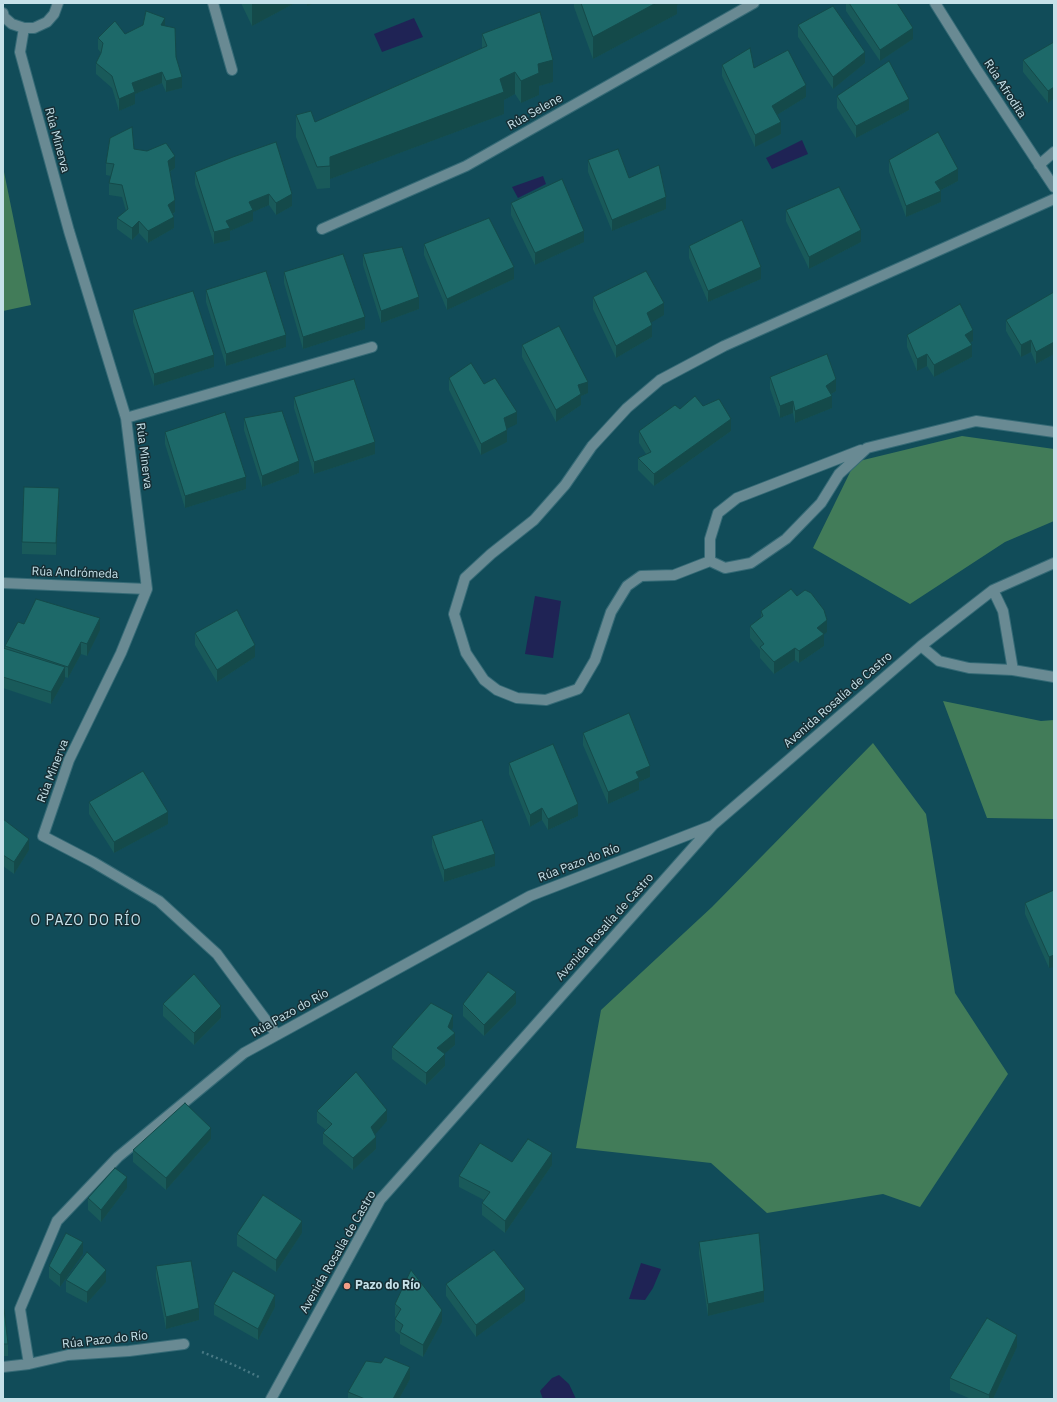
<!DOCTYPE html>
<html>
<head>
<meta charset="utf-8">
<style>
  body { margin:0 }
  #map { position:relative; width:1057px; height:1402px; overflow:hidden; background:#114c59; font-family:"IBM Plex Sans",sans-serif }
  canvas { display:block }
  .frame { position:absolute; inset:0; border:4px solid #c6e1e9; pointer-events:none }
</style>
</head>
<body>
<div id="map">
<canvas width="1057" height="1402"></canvas>
<div class="frame"></div>
</div>
<script>
const c = document.querySelector('canvas').getContext('2d');
c.lineJoin = 'round';
function fillPath(path, color) { c.fillStyle = color; c.fill(path, 'evenodd'); }
const shape = rows => new Path2D(rows.map(r => 'M' + r).join(''));
function trace(path, color, width, dash) { c.strokeStyle = color; c.lineWidth = width; c.lineCap = dash ? 'butt' : 'round'; c.setLineDash(dash || []); c.stroke(path); }
function drawText(font, color, halo, rows, align = 'center') {
  c.font = font + ' "IBM Plex Sans",sans-serif'; c.lineWidth = 3; c.setLineDash([]); c.textBaseline = 'middle'; c.strokeStyle = halo; c.fillStyle = color; for (const [text, x, y, turn = 0] of rows) {
    c.save(); c.translate(x, y); c.rotate((+turn || 0) * Math.PI / 180); c.textAlign = isNaN(turn) ? turn : align; if (halo) c.strokeText(text, 0, 0); c.fillText(text, 0, 0); c.restore();
  }
}
const green = shape([
  [3,167,31,305,3,311],
  [962,436,1054,449,1054,521,1005,542,910,604,813,548,855,462],
  [943,701,1041,721,1054,720,1054,819,987,818],
  [873,743,926,814,955,993,1008,1074,920,1207,883,1194,767,1213,711,1163,576,1148,601,1010,712,907]
]);
const water = shape([
  [414,18,423,37,382,52,374,34],
  [802,140,808,154,772,169,766,158],
  [543,176,546,184,518,198,512,187],
  [535,596,561,601,553,658,525,654],
  [641,1263,661,1269,653,1288,645,1300,629,1299],
  [559,1375,569,1384,576,1399,543,1399,540,1391,552,1378]
]);
const path = shape([
  [202,1352,234,1365,261,1378]
]);
const minor = shape([
  [213,3,232,70],
  [935,3,975,67,1054,187],
  [3,13,4,17,12,24,24,28,34,28,47,22,54,14,58,3],
  [24,28,20,52,69,231,126,418,147,589,121,653,69,760,43,836,93,862,159,901,217,954,277,1035],
  [1039,165,1054,152],
  [1054,199,724,346,660,380,627,408,592,446,565,485,534,520,491,554,465,578,454,614,466,653,484,680,497,690,517,698,546,700,578,689,595,660,611,612,627,586,641,576,674,575,710,561,725,568,751,563,786,539,821,503,839,474,867,448,976,421,1054,432],
  [322,229,466,166,754,3],
  [126,418,372,347],
  [710,561,710,539,718,513,737,498,861,450],
  [3,583,147,589],
  [993,590,1003,611,1013,670],
  [921,646,939,661,969,668,1013,670,1054,677],
  [29,1364,68,1355,129,1351,184,1344],
  [3,1367,29,1364,20,1309,57,1221,118,1157,244,1053,530,896,711,826],
  [271,1399,380,1200,713,825,921,646,993,590,1054,563]
]);
const wall = shape([
  [241,3,295,3,252,26],
  [574,3,682,3,677,5,677,14,593,59,574,7],
  [846,3,849,3,913,39,880,61,846,11],
  [798,25,865,63,833,89,798,37],
  [165,26,176,57,182,88,166,92,162,83,135,94,135,104,119,111,112,88,96,74,96,63,101,53,98,49,98,38,125,34],
  [482,34,553,82,539,86,539,95,521,103,515,94,504,100,504,114,330,179,330,188,317,189,296,137,296,115,315,122,482,48],
  [1054,42,1054,98,1048,103,1023,72,1023,60],
  [722,65,754,68,806,97,777,115,781,134,755,147,722,76],
  [837,96,909,110,856,138,837,108],
  [134,149,175,168,170,172,175,212,173,214,174,228,148,243,139,233,132,240,117,229,117,218,126,211,122,197,109,195,109,183,111,176,106,175,106,163],
  [233,157,292,206,276,215,269,205,253,212,253,221,230,231,230,240,214,244,195,184,195,172],
  [588,160,629,178,666,209,612,231,588,172],
  [889,160,958,181,941,190,941,202,906,217,889,172],
  [511,203,584,242,535,265,511,215],
  [786,210,861,242,809,269,786,221],
  [424,244,514,279,447,310,424,255],
  [689,246,761,279,708,302,689,258],
  [363,254,419,309,381,323,363,265],
  [284,272,365,329,303,349,284,283],
  [206,290,286,347,226,366,206,302],
  [1054,292,1054,354,1036,364,1031,352,1021,357,1006,331,1006,320],
  [593,297,664,315,651,322,652,337,616,358,593,309],
  [133,310,214,367,154,386,133,322],
  [907,335,973,341,970,343,972,357,934,377,927,366,917,371,907,347],
  [522,345,588,393,581,396,581,405,556,422,522,357],
  [770,377,836,391,831,394,832,408,795,423,793,413,780,418,770,389],
  [449,378,484,384,517,424,507,428,507,442,481,455,449,390],
  [294,397,375,454,314,474,294,408],
  [703,406,731,431,654,486,638,470,638,458,646,454,639,443,639,431,680,409],
  [244,418,299,473,262,487,244,430],
  [165,432,246,489,185,508,165,444],
  [59,500,56,555,22,554,22,542],
  [761,611,827,632,824,634,824,646,799,663,795,660,774,674,760,658,760,650,750,638,750,626,761,618],
  [24,624,100,630,87,656,81,654,68,678,65,677,65,679,51,704,3,688,3,648,5,649,5,646],
  [195,633,255,657,217,682,195,645],
  [583,733,650,777,639,782,639,790,608,804,583,745],
  [509,763,578,816,548,830,542,820,530,827,509,774],
  [89,802,168,824,114,853,89,814],
  [3,819,29,850,14,874,3,866],
  [432,836,495,866,444,882,432,847],
  [1054,890,1049,968,1025,914,1025,903],
  [163,1004,221,1018,194,1045,163,1016],
  [463,1004,516,1004,484,1036,463,1016],
  [453,1027,451,1030,455,1045,444,1054,445,1066,426,1085,392,1059,392,1047],
  [317,1111,387,1121,374,1134,376,1149,353,1170,323,1144,323,1133,326,1130,317,1123],
  [211,1139,166,1190,133,1162,133,1150],
  [512,1162,552,1165,505,1233,482,1215,482,1203,484,1200,459,1187,459,1176],
  [127,1188,101,1222,88,1210,88,1198],
  [302,1233,276,1272,237,1246,237,1234],
  [699,1242,764,1302,708,1316,699,1254],
  [83,1254,60,1287,49,1278,49,1266],
  [156,1266,199,1320,166,1329,156,1277],
  [66,1280,106,1282,87,1303,66,1292],
  [446,1284,525,1301,476,1337,446,1296],
  [214,1304,275,1307,258,1340,214,1315],
  [395,1304,442,1322,423,1357,400,1344,400,1335,395,1331,395,1319,396,1317,395,1316],
  [3,1309,8,1344,8,1356,3,1356],
  [1017,1347,993,1399,971,1399,950,1390,950,1378],
  [381,1363,410,1379,399,1399,348,1399,348,1392]
]);
const shadedWall = shape([
  [253,3,295,3,252,26,252,4],
  [307,3,314,3,307,6],
  [656,3,682,3,677,5,677,14,593,59,593,37],
  [165,18,165,30,161,25],
  [913,28,913,39,880,61,880,50],
  [865,52,865,63,833,89,833,77],
  [553,60,553,82,539,86,539,95,521,103,521,81,538,64],
  [162,72,162,83,135,94,135,104,119,111,119,99,132,83],
  [515,72,515,94,504,100,504,114,330,179,330,188,330,157],
  [182,77,182,88,166,92,166,81],
  [806,85,806,97,772,118,772,106],
  [1054,87,1054,98,1048,103,1048,91],
  [909,99,909,110,856,138,856,126],
  [781,122,781,134,755,147,755,135],
  [175,156,175,168,168,173,168,161],
  [958,169,958,181,937,192,941,191,941,202,906,217,906,206,935,182],
  [269,194,269,205,253,212,253,221,230,231,230,240,214,244,214,232,226,221,249,202],
  [292,194,292,206,276,215,276,203],
  [666,197,666,209,612,231,612,220],
  [175,200,175,212,168,217,168,205],
  [174,217,174,228,148,243,148,231],
  [139,221,139,233,132,240,132,228],
  [861,230,861,242,809,269,809,257],
  [584,231,584,242,535,265,535,253],
  [514,267,514,279,447,310,447,299],
  [761,267,761,279,708,302,708,291],
  [419,297,419,309,381,323,381,311],
  [664,303,664,315,647,325,647,313],
  [365,317,365,329,303,349,303,337],
  [652,325,652,337,616,358,616,346],
  [973,330,973,341,965,346,965,335],
  [286,335,286,347,226,366,226,354],
  [1031,340,1031,352,1021,357,1021,345],
  [1054,342,1054,354,1036,364,1036,352],
  [972,345,972,357,934,377,934,365],
  [927,354,927,366,917,371,917,359],
  [214,355,214,367,154,386,154,374],
  [836,379,836,391,826,397,826,386],
  [588,382,588,393,581,396,581,405,556,422,556,410,578,385],
  [832,396,832,408,795,423,795,411],
  [793,401,793,413,780,418,780,406],
  [517,412,517,424,504,430,504,418],
  [731,419,731,431,654,486,654,474],
  [507,430,507,442,481,455,481,444],
  [375,442,375,454,314,474,314,462],
  [299,461,299,473,262,487,262,476],
  [246,477,246,489,185,508,185,496],
  [59,488,59,500,56,555,56,543],
  [100,618,100,630,87,656,87,644],
  [827,620,827,632,822,636,824,634,824,646,799,663,799,651,817,628],
  [81,642,81,654,68,678,68,667],
  [255,645,255,657,217,682,217,670],
  [795,648,795,660,774,674,774,662],
  [65,667,65,679,51,704,51,692],
  [650,766,650,777,639,782,639,790,608,804,608,792,636,772],
  [578,804,578,816,548,830,548,819],
  [542,808,542,820,530,827,530,815],
  [168,812,168,824,114,853,114,842],
  [29,839,29,850,14,874,14,862],
  [495,854,495,866,444,882,444,870],
  [1054,955,1054,967,1049,968,1049,957],
  [516,992,516,1004,484,1036,484,1025],
  [221,1006,221,1018,194,1045,194,1033],
  [453,1015,453,1027,448,1039,448,1027],
  [455,1033,455,1045,437,1060,437,1048],
  [445,1054,445,1066,426,1085,426,1073],
  [387,1110,387,1121,371,1139,371,1127],
  [211,1128,211,1139,166,1190,166,1178],
  [376,1137,376,1149,353,1170,353,1158],
  [552,1153,552,1165,505,1233,505,1221],
  [127,1177,127,1188,101,1222,101,1210],
  [302,1221,302,1233,276,1272,276,1260],
  [83,1242,83,1254,60,1287,60,1275],
  [106,1270,106,1282,87,1303,87,1292],
  [525,1289,525,1301,476,1337,476,1325],
  [764,1291,764,1302,708,1316,708,1304],
  [275,1295,275,1307,258,1340,258,1329],
  [199,1308,199,1320,166,1329,166,1317],
  [442,1310,442,1322,423,1357,423,1345],
  [1017,1335,1017,1347,993,1399,989,1399,989,1395],
  [410,1367,410,1379,399,1399,393,1399]
]);
const building = shape([
  [581,3,656,3,593,37,581,3],
  [849,3,897,3,913,28,880,50,849,3],
  [833,6,865,52,833,77,798,25,833,6],
  [146,11,165,18,161,25,175,28,176,57,182,77,166,81,162,72,132,83,135,92,119,99,112,76,96,63,101,53,103,43,98,38,115,21,125,34,143,25,146,11],
  [540,12,553,60,538,64,539,73,521,81,515,72,500,79,504,92,330,157,330,166,317,167,296,115,311,111,315,122,487,46,482,34,540,12],
  [1054,42,1054,87,1048,91,1023,60,1054,42],
  [750,48,754,68,788,50,806,85,772,106,781,122,755,135,722,65,750,48],
  [889,61,909,99,856,126,837,96,889,61],
  [132,127,134,149,147,151,166,143,175,156,168,161,175,200,168,205,174,217,148,231,139,221,132,228,117,218,128,209,122,185,109,183,114,164,106,163,110,138,132,127],
  [938,132,958,169,935,182,941,191,906,206,889,160,938,132],
  [276,142,292,194,276,203,269,194,249,202,253,210,226,221,230,228,214,232,195,172,233,157,276,142],
  [618,149,629,178,659,165,666,197,612,220,588,160,618,149],
  [562,179,584,231,535,253,511,203,562,179],
  [839,187,861,230,809,257,786,210,839,187],
  [489,218,514,267,447,299,424,244,489,218],
  [742,220,761,267,708,291,689,246,742,220],
  [402,247,419,297,381,311,363,254,402,247],
  [343,254,365,317,303,337,284,272,343,254],
  [266,271,286,335,226,354,206,290,266,271],
  [646,271,664,303,647,313,652,325,616,346,593,297,646,271],
  [193,291,214,355,154,374,133,310,193,291],
  [1054,292,1054,342,1036,352,1031,340,1021,345,1006,320,1054,292],
  [960,304,973,330,965,335,972,345,934,365,927,354,917,359,907,335,960,304],
  [559,326,588,382,578,385,581,394,556,410,522,345,559,326],
  [827,354,836,379,826,386,832,396,795,411,793,401,780,406,770,377,827,354],
  [471,363,484,384,495,378,517,412,504,418,507,430,481,444,449,378,471,363],
  [354,379,375,442,314,462,294,397,354,379],
  [695,396,703,406,719,399,731,419,654,474,638,458,651,452,639,431,675,405,680,409,695,396],
  [282,411,299,461,262,476,244,418,282,411],
  [225,412,246,477,185,496,165,432,225,412],
  [24,487,59,488,56,543,22,542,24,487],
  [791,589,797,596,805,590,811,593,824,610,827,620,817,628,824,634,799,651,795,648,774,662,760,647,764,644,750,626,763,616,761,611,791,589],
  [36,599,100,618,87,644,81,642,68,667,5,646,18,622,24,624,36,599],
  [237,610,255,645,217,670,195,633,237,610],
  [3,648,65,667,51,692,3,677,3,648],
  [629,713,650,766,636,772,639,778,608,792,583,733,629,713],
  [553,744,578,804,548,819,542,808,530,815,509,763,553,744],
  [143,771,168,812,114,842,89,802,143,771],
  [3,819,29,839,14,862,3,855,3,819],
  [482,820,495,854,444,870,432,836,482,820],
  [1054,890,1054,955,1049,957,1025,903,1054,890],
  [488,972,516,992,484,1025,463,1004,488,972],
  [194,974,221,1006,194,1033,163,1004,194,974],
  [431,1003,453,1015,448,1027,455,1033,437,1048,445,1054,426,1073,392,1047,431,1003],
  [356,1072,387,1110,371,1127,376,1137,353,1158,323,1133,332,1124,317,1111,356,1072],
  [185,1103,211,1128,166,1178,133,1150,185,1103],
  [528,1139,552,1153,505,1221,482,1203,490,1192,459,1176,480,1143,512,1162,528,1139],
  [115,1168,127,1177,101,1210,88,1198,115,1168],
  [263,1195,302,1221,276,1260,237,1234,263,1195],
  [66,1233,83,1242,60,1275,49,1266,66,1233],
  [759,1233,764,1291,708,1304,699,1242,759,1233],
  [494,1250,525,1289,476,1325,446,1284,494,1250],
  [87,1252,106,1270,87,1292,66,1280,87,1252],
  [191,1261,199,1308,166,1317,156,1266,191,1261],
  [411,1270,442,1310,423,1345,400,1332,403,1325,395,1319,401,1309,395,1304,411,1270],
  [233,1271,275,1295,258,1329,214,1304,233,1271],
  [3,1309,4,1309,8,1344,3,1344,3,1309],
  [987,1318,1017,1335,989,1395,950,1378,987,1318],
  [385,1357,410,1367,393,1399,365,1399,348,1392,366,1361,381,1363,385,1357]
]);
const markers = [
  [347,1286,4,"#f49e87"]
];
const streetNames = [
  ["Rúa Afrodita",1005,89,57],
  ["Rúa Selene",535,112,-29],
  ["Rúa Minerva",57,140,75],
  ["Rúa Minerva",144,456,83],
  ["Rúa Andrómeda",75,573,2],
  ["Avenida Rosalía de Castro",838,700,-41],
  ["Rúa Minerva",53,771,-69],
  ["Rúa Pazo do Río",579,863,-21],
  ["Avenida Rosalía de Castro",605,927,-48],
  ["Rúa Pazo do Río",290,1013,-29],
  ["Avenida Rosalía de Castro",338,1252,-60],
  ["Rúa Pazo do Río",105,1340,-6]
];
const poiNames = [
  ["Pazo do Río",355,1286]
];
const quarterNames = [
  ["O PAZO DO RÍO",86,921]
];
fillPath(green, '#427c59');
fillPath(water, '#1f2355');
trace(minor, '#356a76', 12);
trace(path, '#487984', 2.5, [2, 3]);
trace(minor, '#698a93', 10);
fillPath(wall, '#195a5a');
fillPath(shadedWall, '#144a4a');
fillPath(building, '#1d6969');
trace(building, '#144a4a', 1);
for (const [x, y, r, color] of markers) { const dot = new Path2D(); dot.arc(x, y, r, 0, 2 * Math.PI); c.fillStyle = color; c.fill(dot); trace(dot, '#172e34', 1.5); }
drawText('12px', '#c6e1e9', '#172e34', streetNames);
drawText('bold 12px', '#c6e1e9', '#172e34', poiNames, 'left');
c.letterSpacing = '1px';
drawText('14px', '#c6e1e9', '#172e34', quarterNames);
c.letterSpacing = '0px';
</script>
</body>
</html>
